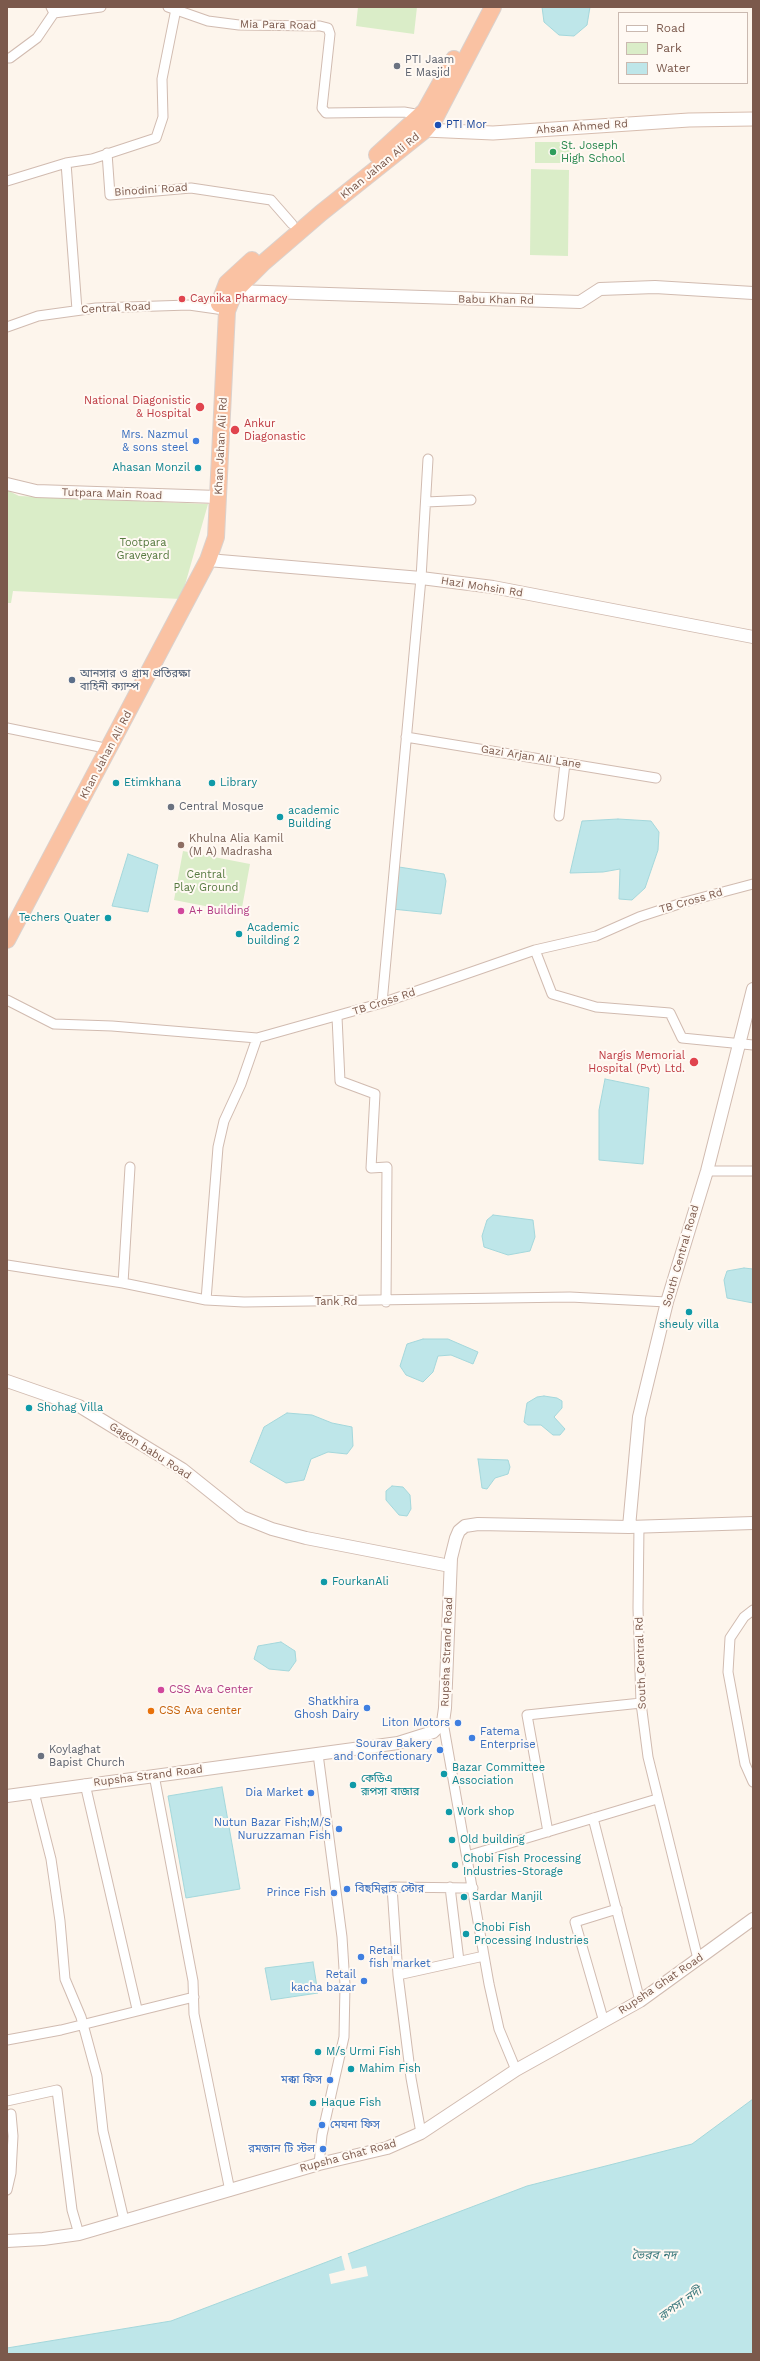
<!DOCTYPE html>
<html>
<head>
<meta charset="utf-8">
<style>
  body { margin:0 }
  #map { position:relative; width:760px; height:2361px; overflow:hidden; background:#fdf5ec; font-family:"Work Sans",sans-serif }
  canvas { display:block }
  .frame { position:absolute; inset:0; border:8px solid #7b594c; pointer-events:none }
  .legend { position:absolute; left:618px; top:12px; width:130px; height:72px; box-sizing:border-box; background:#fff9f3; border:1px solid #cab9b0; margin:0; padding:5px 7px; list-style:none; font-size:12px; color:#7b594c }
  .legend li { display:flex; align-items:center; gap:8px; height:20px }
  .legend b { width:20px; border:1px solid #cab9b0 }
</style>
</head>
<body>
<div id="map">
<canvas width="760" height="2361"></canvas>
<div class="frame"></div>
<ul class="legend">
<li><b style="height:5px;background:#fff"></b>Road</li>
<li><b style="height:11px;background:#daedc8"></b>Park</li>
<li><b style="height:11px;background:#bee6e9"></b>Water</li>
</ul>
</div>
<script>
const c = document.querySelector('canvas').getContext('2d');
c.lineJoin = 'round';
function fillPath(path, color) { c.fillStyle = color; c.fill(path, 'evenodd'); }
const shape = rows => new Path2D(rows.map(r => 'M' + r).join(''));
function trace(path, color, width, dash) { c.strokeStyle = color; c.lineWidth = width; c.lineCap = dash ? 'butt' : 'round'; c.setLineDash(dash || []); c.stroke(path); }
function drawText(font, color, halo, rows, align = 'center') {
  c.font = font + ' "Work Sans","Noto Sans Bengali",sans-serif'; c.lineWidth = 4; c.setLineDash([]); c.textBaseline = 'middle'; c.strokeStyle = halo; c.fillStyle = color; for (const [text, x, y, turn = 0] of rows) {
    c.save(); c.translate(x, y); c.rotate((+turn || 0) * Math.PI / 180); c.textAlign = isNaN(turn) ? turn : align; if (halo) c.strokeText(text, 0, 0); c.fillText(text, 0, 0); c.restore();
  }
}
const green = shape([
  [358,7,417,7,414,34,356,26],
  [535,142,571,142,571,163,535,163],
  [531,169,569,170,568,256,530,255],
  [7,490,19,496,208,504,181,599,13,591,11,603,7,603],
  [183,851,250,864,241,913,174,900]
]);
const water = shape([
  [542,7,590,7,587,25,574,36,559,35,544,22,542,7],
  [618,819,651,821,659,832,658,850,645,888,632,900,619,899,620,869,603,872,570,873,582,821,618,819],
  [128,854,158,865,148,912,112,906,128,854],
  [399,867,444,874,446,881,441,914,392,909,399,867],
  [605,1079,649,1088,643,1164,599,1160,599,1110,605,1079],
  [493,1215,533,1220,535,1237,530,1251,508,1255,484,1247,482,1236,487,1220,493,1215],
  [744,1268,753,1269,753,1303,727,1298,724,1280,727,1271,744,1268],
  [423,1339,448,1339,478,1352,473,1364,451,1355,438,1356,433,1372,423,1382,406,1375,400,1366,407,1344,423,1339],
  [544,1396,557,1398,562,1401,562,1408,554,1417,565,1429,560,1435,553,1435,541,1425,528,1425,524,1422,527,1403,537,1397,544,1396],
  [287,1413,312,1415,332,1423,352,1427,353,1446,347,1454,328,1452,311,1459,304,1480,286,1483,250,1462,264,1427,287,1413],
  [478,1459,508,1460,510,1467,508,1474,495,1478,487,1489,482,1488,478,1459],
  [392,1486,403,1487,410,1495,411,1509,407,1516,399,1515,386,1500,386,1491,392,1486],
  [281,1642,295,1651,296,1661,289,1671,269,1669,254,1659,258,1646,281,1642],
  [222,1787,240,1889,186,1898,168,1796,222,1787],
  [313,1962,318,1993,271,2000,265,1968,313,1962],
  [753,2099,753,2354,7,2354,7,2348,171,2321,527,2186,692,2144,753,2099]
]);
const pier = shape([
  [347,2251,352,2269,366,2266,368,2276,331,2284,329,2274,345,2270,341,2254]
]);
const minor = shape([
  [51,7,54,13,101,7],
  [168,7,208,21,239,25,320,26,328,28,330,34,322,108,326,113,404,112,421,115],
  [7,58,10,58,37,38,54,13],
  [107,153,110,195,191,188,271,200,292,224],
  [66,163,77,310],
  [7,181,66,163,92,159,156,138,163,117,162,79,176,9],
  [7,327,38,316,96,308,189,305,224,310],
  [426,502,471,500],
  [7,728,100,747],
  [406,737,656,778],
  [559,816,565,763],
  [535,950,552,994,596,1007,670,1013,682,1038,753,1045],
  [7,1000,54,1024,112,1026,257,1038,382,1003,535,950,596,936,639,917,685,902,753,884],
  [382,1003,421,578,428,459],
  [337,1017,340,1081,375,1094,371,1168,387,1167,386,1302],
  [707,1171,753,1171],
  [7,1265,123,1283,206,1300,244,1302,570,1297,667,1302],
  [123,1283,130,1167],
  [206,1300,218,1147,224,1121,241,1084,257,1038],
  [639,1526,638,1608,641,1703,648,1757,698,1959],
  [753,1610,744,1617,730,1638,728,1672,745,1764,753,1782],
  [443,1722,489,1984,499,2029,516,2070],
  [318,1754,342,1937,345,1985,344,2037,322,2135,319,2164],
  [154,1775,193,1981,194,2014,230,2191],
  [85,1784,137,2009],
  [34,1792,51,1859,60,1921,65,1979,81,2017,97,2076,103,2131,124,2220],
  [593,1818,640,2001],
  [548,1832,527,1715,641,1703],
  [467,1856,657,1799],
  [450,1887,459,1961],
  [398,1975,484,1956],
  [604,2022,575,1922,617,1909],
  [7,2040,61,2030,194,1997],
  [7,2101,57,2090,72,2210,79,2234],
  [421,2133,411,2078,398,1975,392,1887,473,1888],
  [7,2190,11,2173,13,2136,11,2114]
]);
const tertiary = shape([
  [235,291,580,302,600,289,655,287,753,293],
  [7,484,36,491,218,497],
  [208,560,421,578,493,587,753,637],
  [7,1381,79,1406,182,1469,242,1517,272,1529,306,1538,450,1566],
  [629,1527,639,1417,667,1302,707,1171,753,989],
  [7,1796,398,1743,433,1732,443,1722,445,1708,451,1558,456,1538,459,1531,465,1526,478,1524,629,1527,753,1523],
  [7,2241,43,2239,79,2234,319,2164,387,2148,421,2133,516,2070,640,2001,753,1919]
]);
const secondary = shape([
  [418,126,425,130,493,133,689,120,753,119]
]);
const trunk = shape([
  [377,155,425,111,454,59],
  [219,304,227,283,252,260],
  [7,940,208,560,216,537,227,311,235,291,263,263,321,213,425,130,435,118,493,7]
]);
const markers = [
  [397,66,4,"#6b7280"],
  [438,125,4,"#1a4fb4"],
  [553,152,4,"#2e9e5b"],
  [182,299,4,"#e0444e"],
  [200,407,5,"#e0444e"],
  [235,430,5,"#e0444e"],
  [196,441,4,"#3f7fe0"],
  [198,468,4,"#0f9aa8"],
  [72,680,4,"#5c6f8a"],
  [116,783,4,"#0f9aa8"],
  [212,783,4,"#0f9aa8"],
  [171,807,4,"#6b7280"],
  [280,817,4,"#0f9aa8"],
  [181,845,4,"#8d6e63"],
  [181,911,4,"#d1479c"],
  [108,918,4,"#0f9aa8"],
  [239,934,4,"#0f9aa8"],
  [694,1062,5,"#e0444e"],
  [689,1312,4,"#0f9aa8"],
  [29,1408,4,"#0f9aa8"],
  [324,1582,4,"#0f9aa8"],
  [161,1690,4,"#d1479c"],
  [367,1708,4,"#3f7fe0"],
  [151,1711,4,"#e8710a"],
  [458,1723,4,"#3f7fe0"],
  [472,1738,4,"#3f7fe0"],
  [440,1750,4,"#3f7fe0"],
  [41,1756,4,"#6b7280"],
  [444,1774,4,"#0f9aa8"],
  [353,1785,4,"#0f9aa8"],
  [311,1793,4,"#3f7fe0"],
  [449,1812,4,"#0f9aa8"],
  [339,1829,4,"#3f7fe0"],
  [452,1840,4,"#0f9aa8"],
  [455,1865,4,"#0f9aa8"],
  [347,1889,4,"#3f7fe0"],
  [334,1893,4,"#3f7fe0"],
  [464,1897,4,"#0f9aa8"],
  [466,1934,4,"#0f9aa8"],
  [361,1957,4,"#3f7fe0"],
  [364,1981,4,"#3f7fe0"],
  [318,2052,4,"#0f9aa8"],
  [351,2069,4,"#0f9aa8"],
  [330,2080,4,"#3f7fe0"],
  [313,2103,4,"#0f9aa8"],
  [322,2125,4,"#3f7fe0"],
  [323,2149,4,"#3f7fe0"]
];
const streetNames = [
  ["Mia Para Road",278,25,1],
  ["Ahsan Ahmed Rd",582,127,-4],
  ["Khan Jahan Ali Rd",380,166,-39],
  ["Binodini Road",151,190,-4],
  ["Babu Khan Rd",496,300,1],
  ["Central Road",116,308,-3],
  ["Khan Jahan Ali Rd",221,446,-87],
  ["Tutpara Main Road",112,494,2],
  ["Hazi Mohsin Rd",482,587,9],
  ["Khan Jahan Ali Rd",106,755,-62],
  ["Gazi Arjan Ali Lane",531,757,9],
  ["TB Cross Rd",691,901,-16],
  ["TB Cross Rd",384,1002,-18],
  ["South Central Road",681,1256,-74],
  ["Tank Rd",336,1302],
  ["Gagon babu Road",150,1451,33],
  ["Rupsha Strand Road",447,1652,-88],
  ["South Central Rd",641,1663,-92],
  ["Rupsha Strand Road",148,1776,-7],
  ["Rupsha Ghat Road",661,1984,-34],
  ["Rupsha Ghat Road",348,2156,-15]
];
const worshipNames = [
  ["PTI Jaam",405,60],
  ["E Masjid",405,73],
  ["Central Mosque",179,807],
  ["Koylaghat",49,1750],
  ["Bapist Church",49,1763]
];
const transitNames = [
  ["PTI Mor",446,125]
];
const leisureNames = [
  ["St. Joseph",561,146],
  ["High School",561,159]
];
const healthNames = [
  ["Caynika Pharmacy",190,299],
  ["National Diagonistic",191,401,"right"],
  ["& Hospital",191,414,"right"],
  ["Ankur",244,424],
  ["Diagonastic",244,437],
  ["Nargis Memorial",685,1056,"right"],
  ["Hospital (Pvt) Ltd.",685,1069,"right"]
];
const shopNames = [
  ["Mrs. Nazmul",188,435],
  ["& sons steel",188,448],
  ["Shatkhira",359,1702],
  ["Ghosh Dairy",359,1715],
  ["Liton Motors",450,1723],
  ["Fatema",480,1732,"left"],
  ["Enterprise",480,1745,"left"],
  ["Sourav Bakery",432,1744],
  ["and Confectionary",432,1757],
  ["Dia Market",303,1793],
  ["Nutun Bazar Fish;M/S",331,1823],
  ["Nuruzzaman Fish",331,1836],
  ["বিছমিল্লাহ স্টোর",355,1889,"left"],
  ["Prince Fish",326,1893],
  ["Retail",369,1951,"left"],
  ["fish market",369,1964,"left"],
  ["Retail",356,1975],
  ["kacha bazar",356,1988],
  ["মক্কা ফিস",322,2080],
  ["মেঘনা ফিস",330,2125,"left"],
  ["রমজান টি স্টল",315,2149]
];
const cultureNames = [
  ["Ahasan Monzil",190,468,"right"],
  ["Etimkhana",124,783],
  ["Library",220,783],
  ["academic",288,811],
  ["Building",288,824],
  ["Techers Quater",100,918,"right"],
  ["Academic",247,928],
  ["building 2",247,941],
  ["sheuly villa",689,1325,"center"],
  ["Shohag Villa",37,1408],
  ["FourkanAli",332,1582],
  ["Bazar Committee",452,1768],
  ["Association",452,1781],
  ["কেডিএ",361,1779],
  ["রূপসা বাজার",361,1792],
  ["Work shop",457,1812],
  ["Old building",460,1840],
  ["Chobi Fish Processing",463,1859],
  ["Industries-Storage",463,1872],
  ["Sardar Manjil",472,1897],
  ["Chobi Fish",474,1928],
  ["Processing Industries",474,1941],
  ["M/s Urmi Fish",326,2052],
  ["Mahim Fish",359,2069],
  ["Haque Fish",321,2103]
];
const parkNames = [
  ["Tootpara",143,543],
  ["Graveyard",143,556],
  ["Central",206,875],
  ["Play Ground",206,888]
];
const serviceNames = [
  ["আনসার ও গ্রাম প্রতিরক্ষা",80,674],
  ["বাহিনী ক্যাম্প",80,687]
];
const educationNames = [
  ["Khulna Alia Kamil",189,839],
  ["(M A) Madrasha",189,852]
];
const hotelNames = [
  ["A+ Building",189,911],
  ["CSS Ava Center",169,1690]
];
const foodNames = [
  ["CSS Ava center",159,1711]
];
const waterNames = [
  ["ভৈরব নদ",654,2255],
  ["রূপসা নদী",680,2304,-35]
];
fillPath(green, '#daedc8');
fillPath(water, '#bee6e9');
trace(water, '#a4d7db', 1);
fillPath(pier, '#fdf5ec');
trace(minor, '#d1bbb0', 11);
trace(tertiary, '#d1bbb0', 14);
trace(secondary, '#d7bdaf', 15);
trace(trunk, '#dad1cd', 18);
trace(minor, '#fff', 9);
trace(tertiary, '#fff', 12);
trace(secondary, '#fff', 13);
trace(trunk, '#fac2a3', 16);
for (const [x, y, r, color] of markers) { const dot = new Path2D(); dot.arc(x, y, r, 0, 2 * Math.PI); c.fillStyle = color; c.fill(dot); trace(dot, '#fff9f3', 1.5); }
drawText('11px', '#7b594c', '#fff9f3', streetNames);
drawText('11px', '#5b616d', '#fff9f3', worshipNames, 'left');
drawText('11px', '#164399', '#fff9f3', transitNames, 'left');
drawText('11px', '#27864d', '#fff9f3', leisureNames, 'left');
drawText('11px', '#be3a42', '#fff9f3', healthNames, 'left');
drawText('11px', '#366cbe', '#fff9f3', shopNames, 'right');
drawText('11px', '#0d838f', '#fff9f3', cultureNames, 'left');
drawText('11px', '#577a41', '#fff9f3', parkNames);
drawText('11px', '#4e5e75', '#fff9f3', serviceNames, 'left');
drawText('11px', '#785e54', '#fff9f3', educationNames, 'left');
drawText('11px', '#b23c85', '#fff9f3', hotelNames, 'left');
drawText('11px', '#c56008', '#fff9f3', foodNames, 'left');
drawText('italic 12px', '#3f7b7f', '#fff9f3', waterNames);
</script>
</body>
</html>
